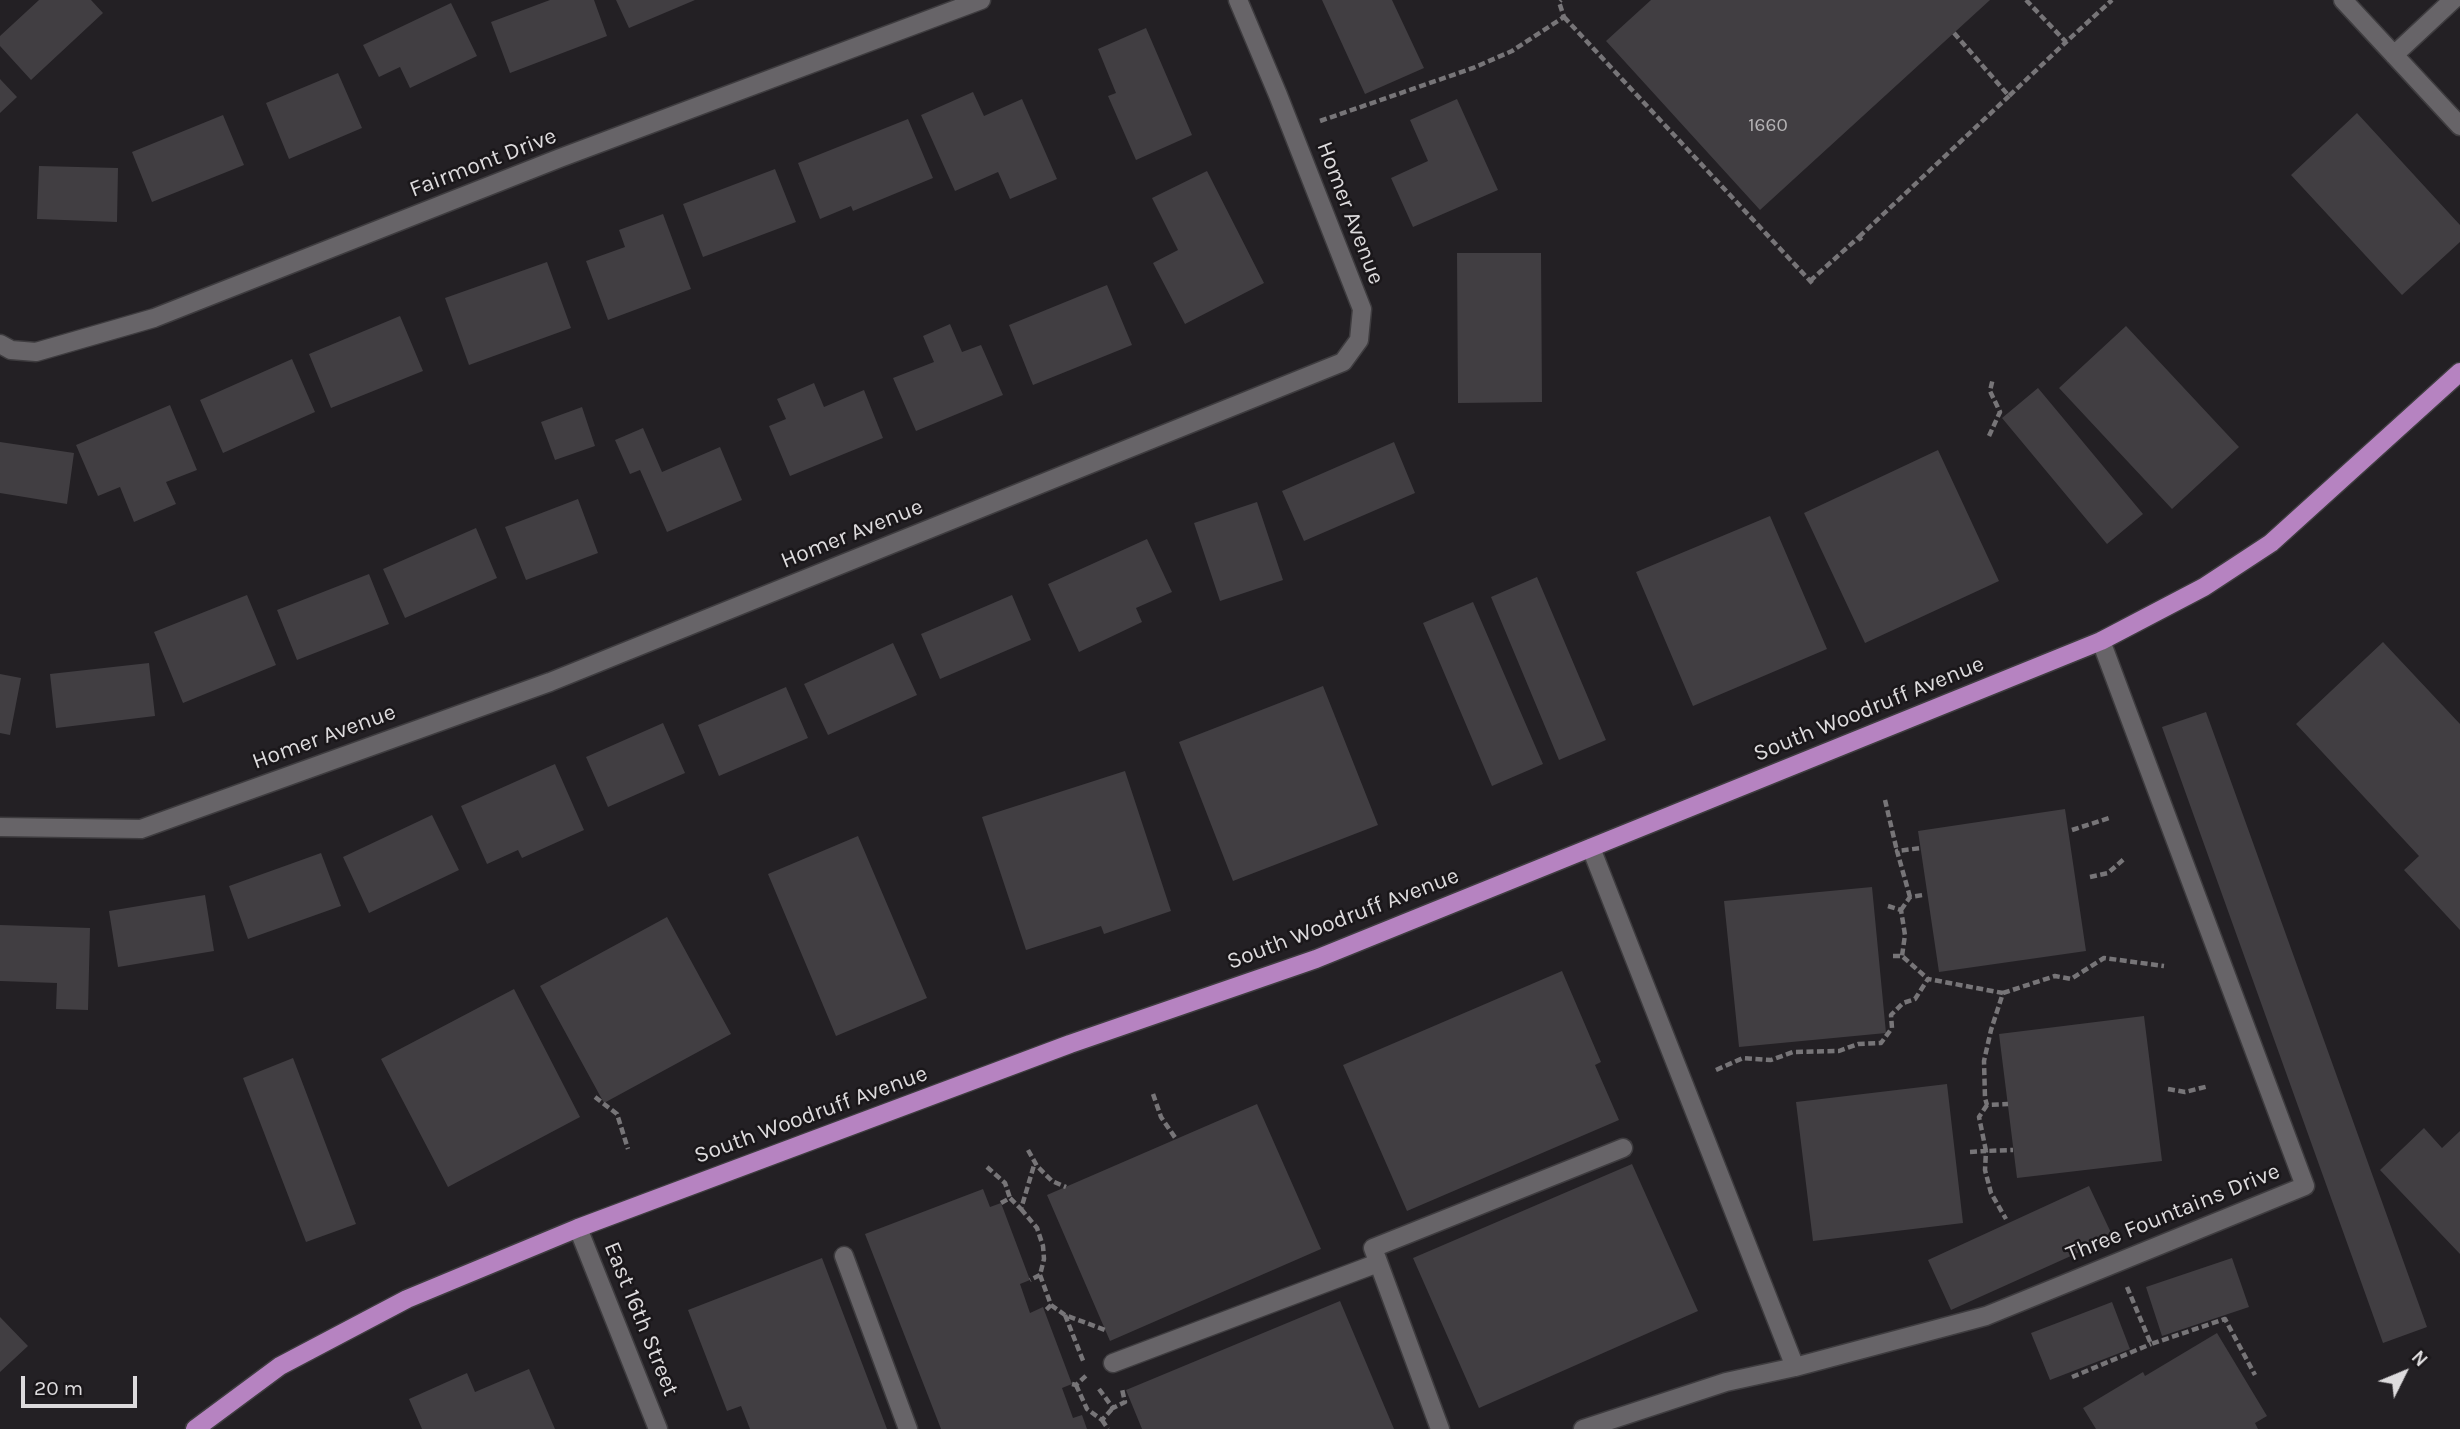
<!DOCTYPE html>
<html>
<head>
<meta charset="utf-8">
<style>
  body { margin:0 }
  #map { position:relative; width:2460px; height:1429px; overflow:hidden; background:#232024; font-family:Karla,sans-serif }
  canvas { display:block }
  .north { position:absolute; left:2369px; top:1338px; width:70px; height:70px; -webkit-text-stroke:5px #1a171a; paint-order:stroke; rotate:47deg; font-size:19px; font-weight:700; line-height:28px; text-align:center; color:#dddbdd }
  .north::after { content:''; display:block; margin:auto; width:24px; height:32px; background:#dddbdd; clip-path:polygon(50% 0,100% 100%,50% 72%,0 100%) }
  .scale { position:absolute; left:21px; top:1376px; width:116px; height:32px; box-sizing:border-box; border:4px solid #dddbdd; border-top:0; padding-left:9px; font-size:21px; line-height:24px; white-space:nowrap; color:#dddbdd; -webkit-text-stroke:5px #1a171a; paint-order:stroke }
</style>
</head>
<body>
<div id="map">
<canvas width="2460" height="1429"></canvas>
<div class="north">N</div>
<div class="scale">20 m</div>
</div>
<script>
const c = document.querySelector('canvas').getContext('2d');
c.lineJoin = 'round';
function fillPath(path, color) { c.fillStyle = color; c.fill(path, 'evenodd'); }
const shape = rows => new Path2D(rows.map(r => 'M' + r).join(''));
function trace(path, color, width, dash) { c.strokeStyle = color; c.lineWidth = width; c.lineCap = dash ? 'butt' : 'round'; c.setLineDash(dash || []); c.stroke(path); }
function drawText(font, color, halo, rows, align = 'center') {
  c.font = font + ' Karla,sans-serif'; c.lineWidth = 5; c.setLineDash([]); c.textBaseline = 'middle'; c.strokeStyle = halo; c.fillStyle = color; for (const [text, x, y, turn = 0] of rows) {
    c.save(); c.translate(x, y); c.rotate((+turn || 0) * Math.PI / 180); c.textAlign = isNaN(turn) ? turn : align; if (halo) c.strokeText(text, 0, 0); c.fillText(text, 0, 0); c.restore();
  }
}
const building = shape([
  [39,0,91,0,103,13,31,80,0,46,0,36],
  [550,0,594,0,607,36,510,73,491,22],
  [616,0,695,0,629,28],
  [1322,0,1392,0,1424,68,1365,94],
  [1651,0,1990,0,1760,210,1606,41],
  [451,3,477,56,410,88,400,67,379,77,363,45],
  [1146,28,1192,135,1136,160,1108,96,1116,93,1098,49],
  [338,73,362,128,289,159,266,103],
  [0,79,17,97,0,113],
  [973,92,984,116,1022,99,1057,179,1010,199,998,172,955,191,921,115],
  [1457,99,1498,190,1413,227,1391,178,1428,161,1410,120],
  [2357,113,2460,225,2460,242,2402,295,2291,175],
  [223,115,244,165,152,202,132,152],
  [908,119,933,178,853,211,851,206,820,219,798,163],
  [39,166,118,168,117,222,37,219],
  [775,169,796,222,703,257,683,204],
  [1207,171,1264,283,1185,324,1153,263,1178,250,1152,198],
  [663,214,691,289,608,320,586,261,625,247,619,230],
  [1457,253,1541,253,1542,402,1458,403],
  [547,262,571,328,469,365,445,298],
  [1107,285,1132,345,1033,385,1009,325],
  [400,316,423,371,331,408,309,354],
  [950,324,962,352,981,345,1003,395,916,431,893,378,934,362,923,336],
  [2126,326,2239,447,2172,509,2059,388],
  [292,359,315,412,223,453,200,400],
  [814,383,824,407,864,390,883,438,790,476,769,426,786,419,777,399],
  [2038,388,2143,514,2107,544,2002,418],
  [170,405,197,470,166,482,176,504,134,522,120,487,98,496,76,445],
  [582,407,595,446,555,460,541,422],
  [643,428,662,472,720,447,742,500,667,532,640,470,630,474,615,440],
  [0,442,74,453,67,504,0,493],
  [1394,442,1415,493,1304,541,1282,491],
  [1938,450,1999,581,1865,643,1804,513],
  [578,499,598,553,526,580,505,527],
  [1257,502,1283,580,1220,601,1194,523],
  [1770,516,1827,649,1693,706,1636,572],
  [476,528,497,578,405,618,383,569],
  [1147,539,1172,592,1136,608,1142,622,1079,652,1048,584],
  [369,574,389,624,297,660,277,610],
  [1537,577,1606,740,1559,760,1491,597],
  [247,595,276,665,183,703,154,632],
  [1012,595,1031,640,940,679,921,634],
  [1473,602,1543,764,1492,786,1423,623],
  [2383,642,2460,724,2460,930,2404,870,2419,856,2296,724],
  [893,643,917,695,828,735,804,684],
  [149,663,155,716,56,728,50,674],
  [0,674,21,678,10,735,0,733],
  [1323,686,1378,825,1233,881,1179,742],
  [786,687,808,738,719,776,698,725],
  [2206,712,2427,1327,2383,1343,2162,727],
  [663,723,685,773,608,807,586,757],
  [555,764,584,830,522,858,518,850,487,864,461,806],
  [1125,771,1171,911,1104,934,1101,926,1026,950,982,817],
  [2065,809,2086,951,1939,972,1918,831],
  [432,815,459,870,369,913,343,857],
  [858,836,927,998,836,1036,768,874],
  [321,853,341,906,248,939,229,886],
  [1872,887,1886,1033,1739,1047,1724,901],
  [205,895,214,951,118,967,109,911],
  [667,917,731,1034,604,1103,540,986],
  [0,925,90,928,88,1010,56,1009,57,983,0,981],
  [1562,971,1601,1062,1595,1065,1619,1120,1407,1211,1343,1065],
  [514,989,580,1117,448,1187,381,1059],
  [2144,1016,2162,1161,2017,1178,1999,1034],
  [293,1058,356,1224,306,1242,243,1078],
  [1947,1084,1963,1223,1813,1241,1796,1102],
  [1257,1104,1321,1249,1110,1341,1047,1195],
  [2424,1128,2442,1148,2460,1131,2460,1254,2380,1170],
  [1632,1164,1698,1311,1479,1408,1413,1258],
  [2089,1186,2113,1237,1951,1310,1928,1260],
  [983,1189,990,1207,1001,1203,1030,1280,1020,1284,1030,1313,1043,1307,1072,1384,1062,1388,1073,1418,1082,1415,1087,1429,941,1429,865,1234],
  [822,1258,887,1429,750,1429,741,1406,727,1411,688,1310],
  [2232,1258,2249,1307,2162,1336,2146,1287],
  [1340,1301,1394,1429,1142,1429,1126,1390],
  [2112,1302,2130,1349,2050,1380,2031,1333],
  [0,1317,28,1346,0,1372],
  [2217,1333,2267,1416,2255,1423,2258,1429,2096,1429,2083,1408,2143,1372,2145,1376],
  [529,1369,555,1429,422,1429,409,1399,467,1373,475,1392]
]);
const path = shape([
  [2026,0,2066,42,2112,0],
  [1564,17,1813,284],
  [1954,33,2009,96,2066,42],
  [1320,121,1473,68,1512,51,1564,17,1559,2,1561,0],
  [1859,237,2009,96],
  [1810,281,1859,237,1862,241],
  [1989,436,2000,412,1990,391,1993,378],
  [1885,800,1897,851],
  [2072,830,2109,818],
  [2090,877,2108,873,2124,859],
  [1910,897,1897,851,1921,848],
  [1888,906,1901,910,1905,935,1902,956],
  [1901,910,1910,897,1923,895],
  [1893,956,1902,956,1928,979],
  [2003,993,2055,976,2071,979,2104,958,2164,966],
  [1716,1070,1743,1058,1771,1060,1793,1052,1839,1051,1858,1044,1881,1043,1892,1028,1891,1015,1903,1003,1915,999,1928,979,2003,993,1991,1030,1984,1061,1985,1098,1987,1105,2008,1104],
  [2168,1089,2185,1092,2209,1086],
  [1153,1094,1161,1117,1176,1139],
  [595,1097,617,1114,628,1149],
  [1987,1105,1979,1117,1986,1151,2013,1150],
  [1028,1150,1037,1166,1052,1181,1066,1187],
  [1970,1152,1986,1151,1985,1170,1991,1193,2006,1219],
  [987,1167,1005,1183,1010,1198],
  [1001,1203,1010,1198,1021,1209,1035,1162],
  [1021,1209,1037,1228,1043,1246,1044,1259,1040,1275,1030,1280],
  [1040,1275,1051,1305,1044,1312],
  [2127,1287,2151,1344,2225,1319,2255,1375],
  [1051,1305,1065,1315,1105,1330],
  [1065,1315,1084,1363],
  [2072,1377,2151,1344],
  [1072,1384,1076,1385,1088,1374],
  [1076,1385,1087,1409,1102,1420,1113,1408],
  [1099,1389,1113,1408,1125,1402,1122,1389],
  [1102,1420,1108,1429]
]);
const minor = shape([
  [2343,0,2460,126],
  [2394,55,2453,0],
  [0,344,11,350,36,352,154,318,560,158,981,0],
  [0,827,141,829,550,682,1343,362,1359,340,1362,309,1278,95,1238,0],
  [1591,848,1795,1367],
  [578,1228,658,1429],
  [844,1256,908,1429],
  [1113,1363,1378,1263],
  [1440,1429,1373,1248,1623,1148],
  [1583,1429,1726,1382,1795,1367,1986,1316,2305,1186,2101,641]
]);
const major = shape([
  [195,1429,280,1366,407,1299,578,1228,1070,1044,1316,959,2101,641,2204,587,2271,543,2460,372]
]);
const numberNames = [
  ["1660",1768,126]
];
const streetNames = [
  ["Fairmont Drive",483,163,-21],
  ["Homer Avenue",1350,213,69],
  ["Homer Avenue",852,534,-22],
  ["South Woodruff Avenue",1869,709,-22],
  ["Homer Avenue",324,737,-20],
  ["South Woodruff Avenue",1343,919,-21],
  ["South Woodruff Avenue",811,1115,-20],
  ["Three Fountains Drive",2173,1213,-22],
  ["East 16th Street",641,1319,68]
];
fillPath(building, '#413e42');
trace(minor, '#3e3c3f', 21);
trace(major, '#3e3c3f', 21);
trace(path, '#777578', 4.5, [7, 3.5]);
trace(minor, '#676468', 18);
trace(major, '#b683c1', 18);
drawText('19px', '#b6b4b6', null, numberNames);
drawText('23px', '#dddbdd', '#1a171a', streetNames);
</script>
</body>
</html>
